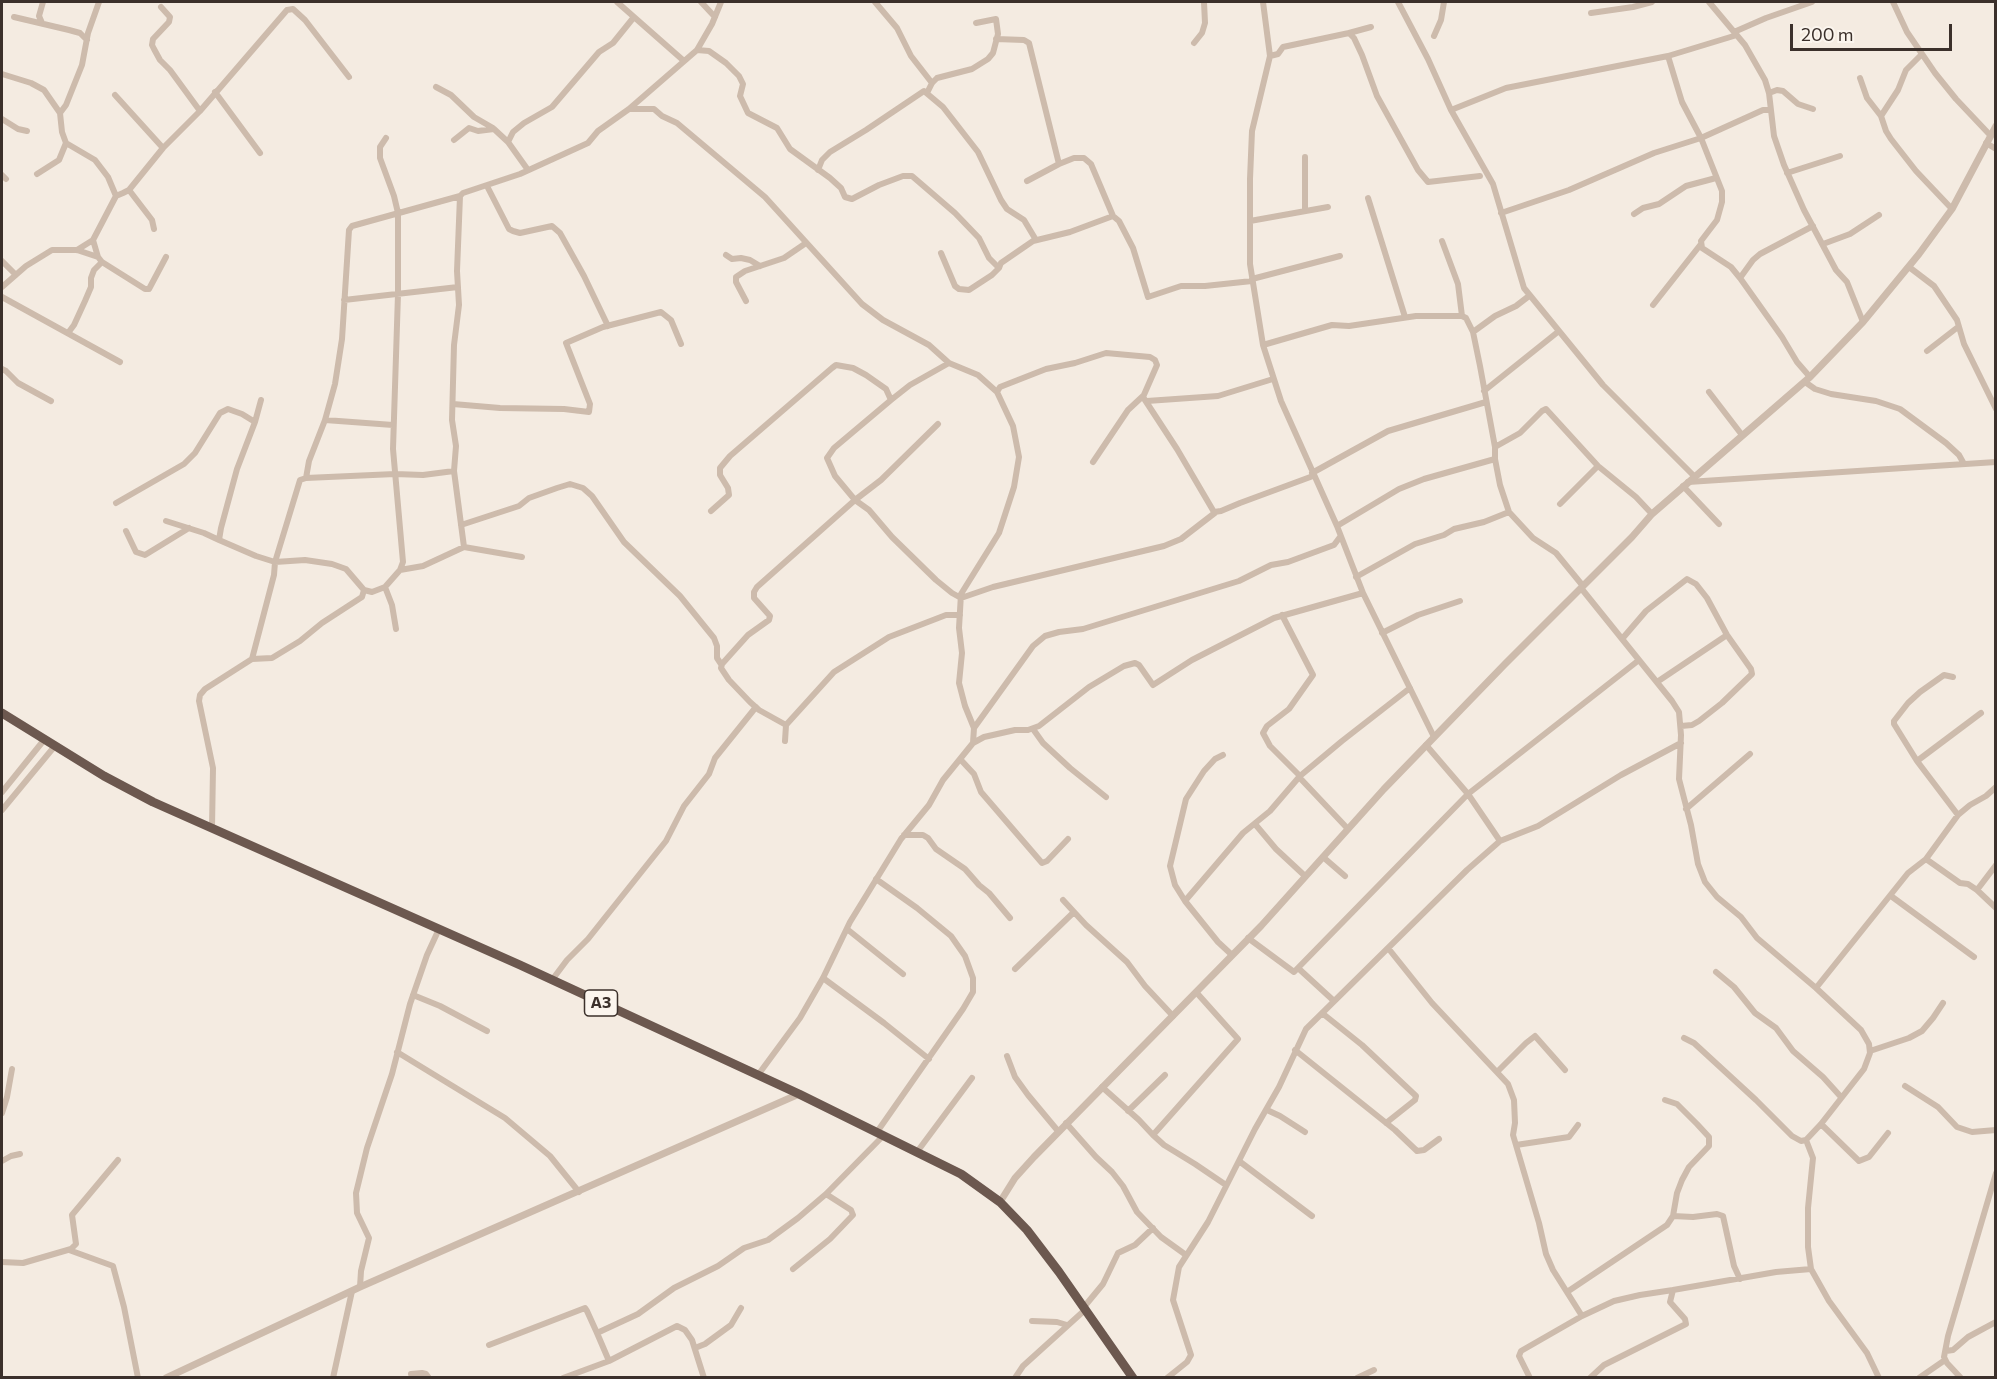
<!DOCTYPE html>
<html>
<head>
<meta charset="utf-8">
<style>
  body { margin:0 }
  #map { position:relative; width:1997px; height:1379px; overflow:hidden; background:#f4ebe1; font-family:Commissioner,sans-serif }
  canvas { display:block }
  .frame { position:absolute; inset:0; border:3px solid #3b302b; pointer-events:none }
  .scale { position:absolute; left:1790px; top:24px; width:162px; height:27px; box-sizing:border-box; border:3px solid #3b302b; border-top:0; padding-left:8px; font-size:18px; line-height:21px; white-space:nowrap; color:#3b302b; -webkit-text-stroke:4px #fbf5ee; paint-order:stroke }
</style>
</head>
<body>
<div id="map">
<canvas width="1997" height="1379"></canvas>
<div class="frame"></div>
<div class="scale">200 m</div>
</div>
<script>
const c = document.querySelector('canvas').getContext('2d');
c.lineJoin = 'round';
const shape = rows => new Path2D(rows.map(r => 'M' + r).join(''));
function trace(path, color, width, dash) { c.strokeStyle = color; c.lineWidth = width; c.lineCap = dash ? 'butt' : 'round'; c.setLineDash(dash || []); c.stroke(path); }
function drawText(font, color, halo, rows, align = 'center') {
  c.font = font + ' Commissioner,sans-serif'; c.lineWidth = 5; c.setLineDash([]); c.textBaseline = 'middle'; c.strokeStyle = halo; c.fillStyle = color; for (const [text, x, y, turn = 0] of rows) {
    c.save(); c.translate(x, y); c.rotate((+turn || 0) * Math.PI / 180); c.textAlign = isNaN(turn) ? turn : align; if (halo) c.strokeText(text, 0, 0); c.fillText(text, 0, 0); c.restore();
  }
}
const minor = shape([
  [99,2,88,33,82,65,66,105,60,113,62,132,66,143,95,160,108,177,116,196],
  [617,2,684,61],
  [701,2,715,17],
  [875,2,897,28,911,56,932,83],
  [1263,2,1270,56,1252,131,1250,179,1250,264,1263,345,1281,401,1337,526,1363,593,1434,737],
  [1398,2,1428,59,1451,110,1493,184,1524,288,1603,385,1694,476],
  [1709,2,1745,45,1765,80,1769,93,1774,136,1784,165,1804,210,1836,270,1847,282,1863,322],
  [1893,2,1907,32,1935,73,1956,99,1990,135],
  [161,7,170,17,169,22,153,39,152,45,154,49,160,60,170,70,200,111],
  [1591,13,1633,7,1652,2],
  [14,17,69,30,80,33,87,40],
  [42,23,39,16,43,2],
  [1734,32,1766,18,1812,2],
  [1349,33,1371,27],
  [1434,36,1441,20,1444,2],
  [996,39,1024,40,1029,43,1059,164,1074,158,1084,158,1091,164,1113,216],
  [1194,43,1202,33,1205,23,1204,2],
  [697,50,709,51,726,63,739,76,743,84,740,96,748,113,777,128,790,149,830,178,841,188,845,197,852,199,879,185,903,176,912,176,955,213,979,238,989,258,999,268],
  [1270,56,1278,54,1283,47,1349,33,1354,38,1362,55,1377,96,1418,170,1428,182,1480,176],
  [1668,56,1682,102,1701,138,1722,191,1722,202,1717,220,1701,241,1702,248,1731,267,1740,278,1782,337,1797,362,1810,377],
  [2,74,31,83,44,90,60,113],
  [1860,78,1867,98,1881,116,1886,131,1891,139,1916,171,1952,209],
  [436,87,451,95,474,117,493,128],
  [215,92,260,153],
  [927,93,932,83,937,78,972,69,988,59,993,53,998,34,996,19,976,23],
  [1769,93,1777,90,1783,91,1798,104,1813,109],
  [115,95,163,148,129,190],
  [629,109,654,109,662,116,677,123,765,197,862,304,883,320,929,345,949,363],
  [1451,110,1506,88,1668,56,1737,35],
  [1881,116,1898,90,1906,70,1922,54],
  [2,119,18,129,27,131],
  [454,140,469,128,478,131,494,129,508,142,513,132,524,123,552,107,599,52,613,43,634,17],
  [508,142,528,170],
  [1986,143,1996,149],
  [163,148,200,111,287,10,293,9,305,20,349,77],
  [818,170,822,160,830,152,866,130,924,91,943,107,978,152,1001,200,1007,209,1024,220,1036,240],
  [1787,173,1840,156],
  [37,174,59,160,66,143],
  [2,175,6,179],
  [1027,181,1059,164],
  [487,186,509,229,513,231,520,233,552,226,560,233,584,276,608,326],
  [1368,198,1405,317],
  [1305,211,1305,157],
  [1501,213,1569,190,1654,153,1701,138,1763,110,1771,110],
  [1634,214,1643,208,1659,204,1686,186,1716,178],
  [1250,221,1328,207],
  [1442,241,1458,284,1462,316],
  [1823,244,1850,234,1879,215],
  [77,250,93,240],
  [941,253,955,286,959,289,969,290,992,275,999,268,1001,263,1033,241,1070,232,1113,216,1119,221,1133,248,1148,297,1181,286,1205,286,1252,281],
  [726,255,732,259,741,258,750,260,760,266],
  [98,257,93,240,116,196,123,193,129,190,152,220,154,229],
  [2,261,16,275],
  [1909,267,1934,286,1957,320,1964,344,1996,409],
  [1740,278,1753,260,1760,254,1813,226],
  [1252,279,1340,256],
  [2,287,26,266,52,250,77,250,98,257,102,262,145,289,149,289,166,257],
  [2,297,120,362],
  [344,300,458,287],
  [746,301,736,282,736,277,745,271,784,258,806,243],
  [1653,305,1701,244],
  [1473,332,1495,316,1516,306,1529,296],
  [68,333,74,325,85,301,91,287,91,278,94,270,102,262],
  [1263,345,1332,325,1349,326,1416,316,1462,316,1466,318,1473,332,1480,366,1495,447,1495,459,1500,485,1509,512,1533,538,1556,553,1583,586],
  [1927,351,1958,327],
  [2,369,6,371,18,383,51,401],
  [1805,382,1815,389,1831,394,1876,401,1900,409,1946,443,1959,455,1964,464],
  [1484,391,1559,331],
  [997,392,978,375,949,363,910,385,891,400,834,448,827,458,835,476,855,500,869,510,892,537,936,580,952,593,961,598,993,587,1164,546,1181,539,1216,512],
  [1709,392,1742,435],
  [1147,401,1218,396,1273,379],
  [453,404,500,408,564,409,589,412,590,404,566,343,603,327,661,312,671,320,681,344],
  [325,420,393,425],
  [1495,447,1520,433,1542,411,1546,409,1598,466,1636,497,1652,514],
  [1093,462,1128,410,1143,396],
  [1312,473,1388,431,1486,402],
  [306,478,309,461,325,420,335,384,342,339,349,230,352,226,460,196],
  [1688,482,1996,462],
  [1683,486,1719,524],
  [116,503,184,464,195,453,220,413,228,409,242,414,255,422],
  [1560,504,1598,466],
  [711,511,729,495,728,488,720,475,720,468,730,456,832,368,836,365,853,368,866,375,886,389,891,400],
  [166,521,204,533,219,540],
  [461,525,519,506,529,498,557,488,570,484,583,488,592,496,624,542,680,596,714,638,717,646,717,658,721,664],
  [1337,526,1399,489,1424,479,1495,459],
  [126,531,136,552,145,555,189,528],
  [464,547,454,471,456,446,452,420,454,345,459,305,457,271,460,196,463,193,520,174,588,143,598,131,629,109,697,50,712,24,721,2],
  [400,570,423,566,464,547,522,557],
  [1356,577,1415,544,1444,535,1454,529,1484,522,1509,512],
  [385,587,400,570,403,562,393,449,398,294,398,213,394,196,380,158,380,147,386,138],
  [1581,588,1672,701,1679,712,1681,735,1679,779,1691,825,1698,864,1705,882,1717,897,1741,917,1757,938,1816,988,1908,873,1926,859,1958,815,1917,761,1894,724,1894,721,1908,703,1920,692,1944,675,1953,677],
  [1282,615,1313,675,1289,709,1267,726,1263,733,1270,746,1300,776],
  [396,629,392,605,385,587,372,592,364,590,346,569,332,564,305,560,275,562,300,480,306,478,395,474,423,475,454,471],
  [1382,633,1418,615,1460,601],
  [1622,639,1646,611,1687,579,1696,584,1707,598,1727,635,1751,669,1752,674,1722,703,1699,721,1692,725,1681,726],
  [252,659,274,575,275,562,256,556,219,540,221,528,237,469,255,422,261,400],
  [1657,682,1727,635],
  [786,725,759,710,750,702,729,680,721,668,722,664,748,635,769,620,770,616,754,598,754,592,757,587,855,500,881,480,938,424],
  [974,728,1033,646,1045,636,1059,632,1083,629,1239,581,1271,565,1288,562,1334,545,1340,537],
  [1033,729,1043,743,1070,768,1106,797],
  [785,741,786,725,834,672,889,637,946,615,960,615],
  [973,743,974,728,965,706,959,683,962,653,959,628,961,594,999,533,1014,487,1019,457,1013,426,997,392,1000,387,1046,369,1075,363,1106,353,1150,357,1155,360,1157,365,1143,397,1177,449,1214,512,1221,511,1240,503,1313,476],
  [1426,745,1468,794,1500,841],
  [1223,755,1215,759,1204,771,1186,799,1170,866,1175,885,1185,901,1218,942,1232,955],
  [960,759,974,774,981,792,1042,863,1047,861,1068,839],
  [1917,761,1981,713],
  [1299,777,1348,829],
  [2,792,44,740],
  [1686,809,1750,754],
  [2,810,54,747],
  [1958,815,1970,805,1986,796,1996,787],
  [1255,824,1276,849,1305,876],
  [212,828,213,768,199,701,200,695,205,689,252,659,272,658,300,641,322,623,362,597,364,590],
  [904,835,923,835,928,838,936,849,965,869,979,885,989,893,1010,918],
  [1323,857,1345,876],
  [1926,859,1960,883,1968,884,1977,890,1996,865],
  [876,879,917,908,951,936,965,956,973,978,973,992,963,1009,877,1132],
  [1977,890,1996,908],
  [1891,896,1974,957],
  [1063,900,1086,925,1127,962,1145,986,1173,1016],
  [1185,901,1243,833,1270,811,1300,776,1342,741,1410,688],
  [847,929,903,974],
  [1248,938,1294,972,1468,794,1639,660],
  [1388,948,1432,1003,1508,1084,1514,1100,1515,1123,1513,1135,1539,1223,1546,1254,1553,1270,1582,1316,1614,1301,1640,1295,1673,1290],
  [1298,968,1334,1001],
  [1015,969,1074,912],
  [1716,972,1734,987,1755,1013,1776,1028,1793,1051,1823,1077,1841,1097],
  [823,978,884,1023,929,1059],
  [552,980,567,960,588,939,666,841,684,806,709,774,715,758,756,707],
  [413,995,440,1006,487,1031],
  [1322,1013,1362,1045,1416,1096,1415,1100,1386,1123],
  [1684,1038,1694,1043,1756,1100,1792,1136,1801,1141,1806,1140],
  [1295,1050,1395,1130,1417,1151,1424,1150,1439,1139],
  [1870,1051,1909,1038,1922,1031,1933,1018,1943,1003],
  [397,1052,505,1118,550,1156,579,1192],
  [1007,1056,1015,1077,1028,1095,1058,1131],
  [1497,1072,1526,1043,1535,1036,1565,1070],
  [758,1075,800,1018,823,978,850,922,901,839,929,805,943,780,973,743,984,737,1015,730,1028,730,1039,726,1089,687,1124,666,1135,663,1139,665,1153,685,1192,660,1274,618,1363,593],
  [1905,1086,1938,1107,1957,1127,1972,1132,1996,1130],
  [1102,1087,1139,1120,1153,1135,1238,1039,1196,992],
  [1267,1110,1280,1116,1305,1132],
  [1128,1111,1165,1075],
  [2,1113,7,1097,12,1069],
  [1066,1123,1096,1157,1112,1172,1123,1186,1137,1212,1161,1237,1186,1255],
  [1821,1124,1859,1161,1869,1157,1888,1133],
  [1153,1135,1164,1145,1195,1164,1226,1185],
  [1806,1140,1821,1124,1864,1069,1870,1053,1869,1044,1861,1030,1816,988],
  [1806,1140,1813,1158,1808,1208,1808,1247,1811,1269],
  [1516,1145,1569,1137,1578,1125],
  [917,1152,972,1078],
  [2,1161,11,1156,20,1154],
  [1239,1161,1312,1216],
  [1673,1216,1693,1217,1717,1214,1723,1216,1734,1266,1740,1279],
  [69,1250,113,1266,124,1307,138,1378],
  [2,1262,23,1263,71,1249,76,1244,72,1215,118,1160],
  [793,1269,830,1239,853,1215,851,1210,826,1194],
  [360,1287,361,1271,369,1238,357,1213,356,1193,367,1148,392,1074,410,1004,427,955,439,929],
  [1567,1292,1667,1225,1673,1216,1677,1193,1682,1180,1689,1167,1709,1146,1709,1137,1697,1124,1677,1104,1665,1100],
  [1084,1307,1103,1284,1118,1253,1135,1245,1153,1228],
  [1032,1321,1057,1322,1067,1325],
  [489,1345,585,1308,587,1311,597,1333],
  [695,1348,705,1344,731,1325,741,1308],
  [1946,1351,1953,1350,1968,1337,1996,1322],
  [609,1361,597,1333,638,1314,674,1288,718,1266,744,1248,768,1240,798,1218,826,1194,884,1135],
  [411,1374,422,1373,426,1374,429,1378],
  [333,1378,352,1291],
  [563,1378,609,1361,677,1326,685,1330,692,1340,704,1378],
  [1015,1378,1023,1366,1086,1309],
  [1167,1378,1187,1362,1191,1355,1173,1300,1179,1267,1208,1222,1255,1129,1279,1087,1306,1029,1467,870,1500,841,1538,826,1621,775,1681,743],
  [1357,1378,1374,1370],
  [1530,1378,1519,1356,1521,1351,1582,1316],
  [1590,1378,1604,1365,1686,1324,1685,1319,1670,1302,1673,1290,1776,1272,1811,1269,1829,1301,1867,1353,1879,1378],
  [1919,1378,1945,1360],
  [1961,1378,1947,1363,1944,1357,1948,1336,1996,1173]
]);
const tertiary = shape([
  [1000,1202,1015,1178,1034,1157,1261,926,1384,789,1505,664,1632,537,1652,514,1810,377,1863,322,1919,254,1952,209,1996,126],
  [166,1378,360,1287,799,1094]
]);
const trunk = shape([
  [2,713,104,776,153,802,520,965,799,1094,961,1174,1000,1202,1027,1230,1059,1272,1133,1378]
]);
const shields = [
  [601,1003,33]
];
const shieldNames = [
  ["A3",601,1003]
];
trace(minor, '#cdbbac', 6);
trace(tertiary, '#cdbbac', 7);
trace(trunk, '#6c584f', 9);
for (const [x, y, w] of shields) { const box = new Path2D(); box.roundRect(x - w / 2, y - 13, w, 26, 4.5); c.fillStyle = '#fbf5ee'; c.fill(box); trace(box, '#3b302b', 1.5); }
drawText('bold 16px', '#3b302b', null, shieldNames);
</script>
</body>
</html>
